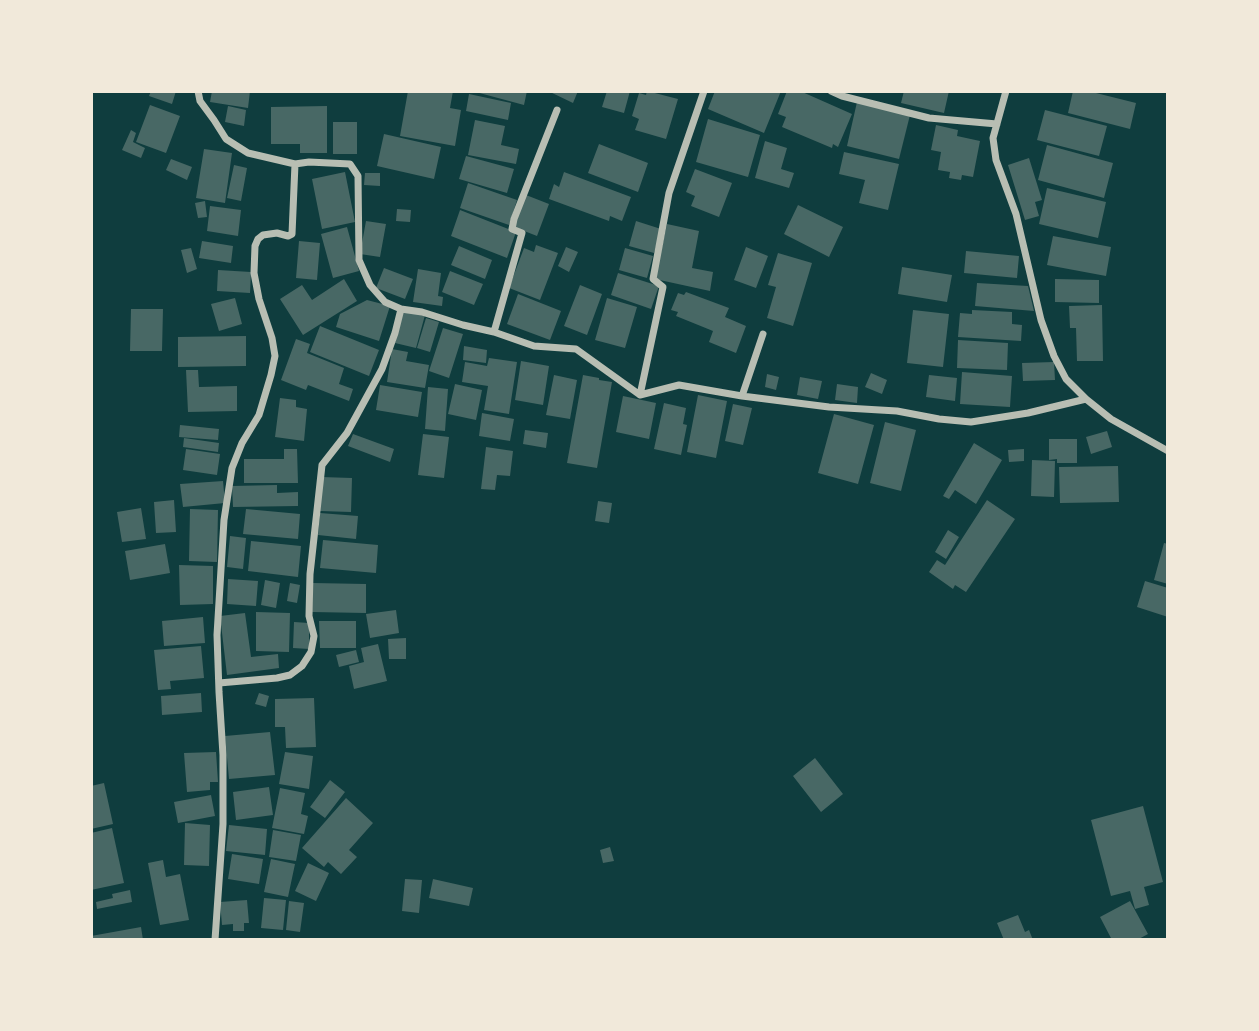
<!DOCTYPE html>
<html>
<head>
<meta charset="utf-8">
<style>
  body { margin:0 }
  #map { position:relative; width:1259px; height:1031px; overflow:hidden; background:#0f3d3e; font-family:"Varela Round",sans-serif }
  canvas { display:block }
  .frame { position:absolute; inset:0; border:93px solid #f1e9da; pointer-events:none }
</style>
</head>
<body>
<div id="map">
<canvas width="1259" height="1031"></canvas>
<div class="frame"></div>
</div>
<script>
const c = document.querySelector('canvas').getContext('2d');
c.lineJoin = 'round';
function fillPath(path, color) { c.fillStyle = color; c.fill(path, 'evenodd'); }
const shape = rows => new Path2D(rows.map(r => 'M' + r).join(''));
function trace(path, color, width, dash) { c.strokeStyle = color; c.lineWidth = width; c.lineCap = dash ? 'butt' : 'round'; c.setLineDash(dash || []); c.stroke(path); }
const building = shape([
  [151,91,176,91,172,104,149,96],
  [212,91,250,91,248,108,210,102],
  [408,91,453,91,450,108,461,110,455,146,400,136],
  [472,91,527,91,524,105],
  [548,91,578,91,573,103],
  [607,91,630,91,624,113,602,107],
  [647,91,678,99,666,139,635,130,639,119,632,116,639,93,646,95],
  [715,91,753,91,757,93,758,91,781,91,764,133,708,109],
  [787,91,800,91,852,114,838,147,833,144,832,148,782,127,786,117,778,114],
  [904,91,949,91,944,113,901,103],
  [1073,91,1088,91,1136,103,1130,129,1068,113],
  [469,94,511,103,508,120,466,111],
  [857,102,910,115,899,159,847,146],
  [150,105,180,116,166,153,136,142],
  [228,106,246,110,244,126,225,122],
  [327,106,327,153,300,153,300,144,271,144,271,107],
  [1045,110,1107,126,1099,156,1037,140],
  [708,119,760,135,748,177,696,162],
  [475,120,505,126,501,145,519,149,516,164,468,155],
  [333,122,357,122,357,154,333,154],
  [936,125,958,130,957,136,980,141,973,177,962,175,961,180,949,178,950,172,938,170,941,152,931,150],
  [131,130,136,133,133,142,145,148,141,158,122,150],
  [384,134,441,147,434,179,377,166],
  [765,141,787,148,781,169,794,173,789,188,755,178],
  [599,144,648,163,638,192,588,173],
  [1047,145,1113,163,1104,198,1038,180],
  [204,149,232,153,225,203,196,198],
  [844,152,899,164,888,210,859,203,865,180,839,174],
  [466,156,514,169,507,193,459,179],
  [1029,158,1042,200,1035,202,1039,216,1025,220,1008,165],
  [171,159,192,167,187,180,166,170],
  [234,165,247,168,241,201,227,198],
  [695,169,732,183,719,217,691,206,695,196,686,192],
  [345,172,355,222,322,229,312,179],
  [564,172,631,197,622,221,610,216,609,221,549,199,554,184,559,187],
  [365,173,380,173,380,186,364,185],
  [468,183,517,200,509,225,460,208],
  [1047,188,1106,202,1098,238,1039,224],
  [526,195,549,204,537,236,514,227],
  [205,201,207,217,198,218,195,203],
  [798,205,843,227,829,257,784,234],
  [210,206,241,210,238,236,207,231],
  [397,209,411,210,410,222,396,221],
  [460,210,516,232,507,258,451,236],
  [366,221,386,224,380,257,360,254],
  [636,221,661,229,654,253,629,246],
  [667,224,699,231,692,268,713,272,710,291,655,279],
  [347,227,359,271,333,278,321,234],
  [1053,236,1111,247,1106,276,1047,265],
  [202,241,233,246,231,263,199,258],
  [299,241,320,243,317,280,296,278],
  [536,245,558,253,540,300,509,288,524,248,534,252],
  [459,246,492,260,485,279,451,265],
  [566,247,578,252,569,272,558,266],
  [746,247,768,256,756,288,734,280],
  [191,248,197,269,187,273,181,250],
  [625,248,653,256,647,278,619,270],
  [966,251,1019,256,1017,278,964,273],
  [778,253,812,263,793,326,767,318,776,287,768,285],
  [902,267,952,275,947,302,898,294],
  [384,268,413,279,405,299,376,288],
  [418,269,441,273,438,296,443,297,442,306,413,302],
  [218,270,251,272,250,293,217,291],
  [450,271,483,284,474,305,442,292],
  [618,273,659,286,651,309,611,295],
  [344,279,357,301,303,335,280,299,302,285,312,300],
  [1055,279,1099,280,1099,303,1055,302],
  [977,283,1028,286,1034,311,975,306],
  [580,285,602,294,587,335,564,326],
  [686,292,729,308,725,317,746,326,736,353,709,342,713,331,676,316,678,312,671,310,678,293,684,295],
  [518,294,561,311,550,340,507,324],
  [235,298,242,324,219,331,211,304],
  [607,298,637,307,625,348,595,340],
  [367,300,390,306,379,341,336,327,340,314],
  [1102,305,1103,361,1077,361,1076,328,1070,328,1069,306],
  [131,309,163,309,162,351,130,351],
  [403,310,425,315,416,348,395,343],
  [913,310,949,314,943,367,907,363],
  [972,310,1012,312,1012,324,1022,325,1021,341,958,337,960,313,972,314],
  [426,318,439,322,430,352,417,348],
  [320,326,379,350,369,376,310,352],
  [443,328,463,334,449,378,429,371],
  [246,336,246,366,178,367,178,337],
  [296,339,310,344,307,353,344,368,339,384,353,389,349,401,308,385,306,390,281,380],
  [958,340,1008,343,1007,370,957,368],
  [464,346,487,350,486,363,463,360],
  [392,349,408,352,406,361,429,365,425,388,387,382],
  [489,358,517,362,509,414,484,410,488,386,462,382,465,362,487,366],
  [521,361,549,366,543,405,515,400],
  [1054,362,1055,380,1023,381,1022,363],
  [186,370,198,370,199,387,237,386,237,411,188,412],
  [962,372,1012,376,1010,407,960,404],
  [871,373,887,380,882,394,865,387],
  [767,374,779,377,776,390,765,387],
  [554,375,577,380,570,419,546,415],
  [583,375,599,378,599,380,612,382,597,468,567,463],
  [929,375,957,378,955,401,926,397],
  [800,377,822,381,818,399,797,395],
  [455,384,482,390,476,420,448,414],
  [837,384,858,387,857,403,835,400],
  [380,385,422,392,418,417,376,410],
  [428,387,448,389,445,431,425,429],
  [698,395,727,401,716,458,687,452],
  [623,396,656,403,649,439,616,432],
  [280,398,296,400,296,407,307,409,304,441,275,437],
  [664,403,686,408,683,424,687,425,681,455,654,449],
  [733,404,752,408,743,445,725,441],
  [482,413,514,419,510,441,479,436],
  [834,414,874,425,858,484,818,473],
  [885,422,916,430,901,491,870,483],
  [180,425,219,429,218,440,179,437],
  [525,430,548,433,546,448,523,444],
  [1107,431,1112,447,1091,454,1086,437],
  [353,434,394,449,390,462,348,446],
  [423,434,449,437,444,478,418,475],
  [184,438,219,443,218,452,183,447],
  [1049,439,1077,439,1077,463,1057,463,1057,459,1049,460],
  [974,443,1002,460,976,504,955,490,949,499,943,496],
  [486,447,513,451,510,476,497,475,495,490,481,489],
  [186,449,220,454,217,475,183,470],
  [284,449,297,449,298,483,244,483,244,459,284,459],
  [1024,449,1024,461,1009,462,1008,450],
  [1032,460,1055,461,1054,497,1031,496],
  [1118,466,1119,502,1060,503,1059,467],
  [321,477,352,478,351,512,320,511],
  [223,481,225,503,183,507,180,484],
  [277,485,277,493,298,492,298,506,233,507,232,486],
  [174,500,176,532,156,533,154,502],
  [987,500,1015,519,966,592,955,585,953,589,929,572,937,560,945,565],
  [598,501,612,503,609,523,595,521],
  [141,508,146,539,122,542,117,512],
  [190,509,218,510,217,562,189,561],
  [246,509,300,514,298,539,243,534],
  [320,513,358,516,356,539,318,535],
  [948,530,959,537,946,559,935,552],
  [230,536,246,538,243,569,227,567],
  [323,540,378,545,376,573,320,568],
  [251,541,301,546,298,577,248,571],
  [1164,543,1168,544,1168,584,1154,580],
  [165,544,170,573,130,580,125,551],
  [179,565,213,566,213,604,180,605],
  [228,579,258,581,256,606,227,604],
  [265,580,280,583,276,608,261,605],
  [1145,581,1168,588,1168,617,1137,607],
  [290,583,300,585,297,603,287,601],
  [313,583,366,584,366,613,312,612],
  [396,610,399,633,370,638,366,614],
  [256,612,290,613,289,652,256,651],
  [245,613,251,657,278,654,279,668,227,675,220,616],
  [203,617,205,643,164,646,162,621],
  [319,621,356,621,356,648,320,648],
  [294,622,309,623,309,649,293,648],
  [406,638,406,659,389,659,388,639],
  [378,644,387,681,354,689,349,666,364,662,361,648],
  [201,646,204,678,170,681,171,689,158,690,154,650],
  [356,650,359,662,339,667,336,655],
  [201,693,202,712,162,715,161,696],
  [259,693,269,696,266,707,255,704],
  [314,698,316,747,286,748,285,727,275,727,275,699],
  [270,732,275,775,229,779,225,736],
  [216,752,218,782,210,782,210,790,187,792,184,753],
  [285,752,313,756,309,789,279,784],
  [815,758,843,794,821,812,793,776],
  [330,780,345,792,325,818,310,807],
  [104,783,113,824,91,829,91,786],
  [269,787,273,815,236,820,233,792],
  [280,788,305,793,301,814,308,816,304,834,272,828],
  [211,795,215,816,178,823,174,802],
  [346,798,373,823,349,850,357,857,341,874,328,862,324,867,302,848],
  [1143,806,1163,882,1144,887,1149,905,1135,909,1130,891,1111,896,1091,820],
  [185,823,210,825,209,866,184,865],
  [229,825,267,829,265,855,226,851],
  [112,828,124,883,91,890,91,833],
  [273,830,301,835,296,861,269,857],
  [610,847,614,861,603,863,600,850],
  [232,854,263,859,259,884,228,879],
  [271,859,295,864,288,897,264,892],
  [163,860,166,877,180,874,189,920,160,925,148,863],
  [308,863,329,873,316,901,295,891],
  [405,879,422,880,419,913,402,911],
  [433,879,473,888,469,906,429,898],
  [130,890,132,902,97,909,96,902,113,898,112,894],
  [264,898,286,900,283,930,261,928],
  [247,900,249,923,244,923,244,931,233,931,233,924,222,925,220,902],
  [289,901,304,903,300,932,286,930],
  [1130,901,1148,934,1137,940,1112,940,1100,917],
  [1018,915,1025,932,1029,930,1033,940,1004,940,997,923],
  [141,927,143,940,91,940,91,936]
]);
const minor = shape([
  [198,91,200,101,214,120,226,139,248,153,295,164,309,162,350,164,358,176,359,260,370,285,385,302,401,309,422,312,463,325,494,332,534,346,576,349,640,395,679,385,742,396,829,407,897,411,939,419,971,422,1028,413,1086,399],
  [831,91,842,96,929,118,997,124],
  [1006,91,993,138,996,160,1016,214,1041,320,1054,356,1066,379,1086,399,1111,419,1168,451],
  [494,332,522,233,512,229,514,219,557,110],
  [640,395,663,287,653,279,669,193,704,91],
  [742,396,763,334],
  [219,683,277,678,290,675,302,666,311,652,314,636,309,616,310,574,322,465,347,433,382,369,395,333,401,309],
  [215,940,223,824,223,755,219,692,217,635,224,520,232,468,242,443,259,415,271,375,275,356,272,338,259,299,254,273,255,246,258,239,263,235,277,233,288,236,292,234,295,164]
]);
fillPath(building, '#486865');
trace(minor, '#b8beb3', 7);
</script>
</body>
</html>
